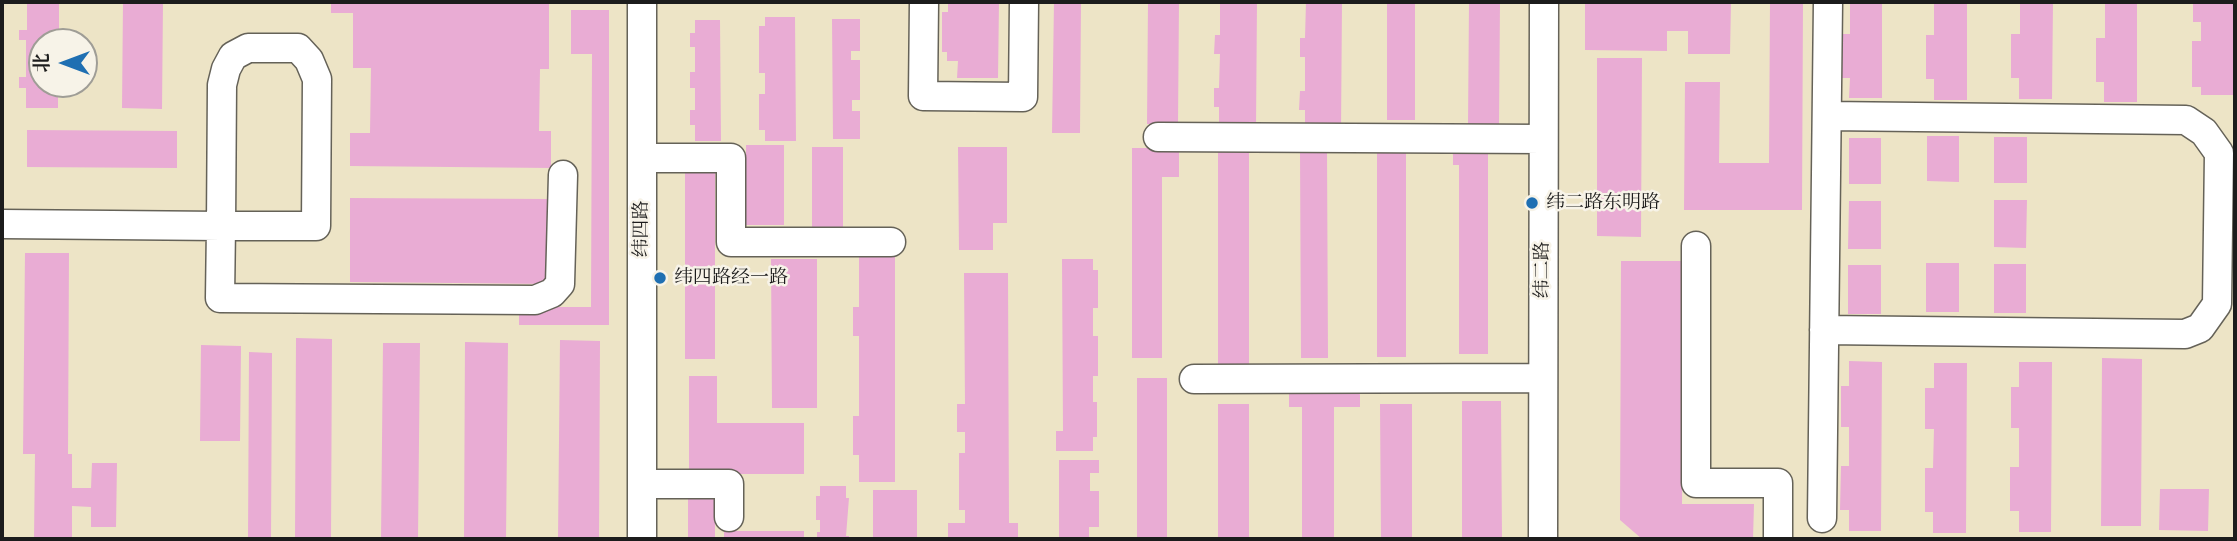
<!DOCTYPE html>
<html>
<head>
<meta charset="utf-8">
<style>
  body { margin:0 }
  #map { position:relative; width:2237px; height:541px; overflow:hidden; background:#ede4c6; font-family:"Old Standard TT","Noto Serif SC",serif }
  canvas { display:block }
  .frame { position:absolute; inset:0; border:4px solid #1c1c1c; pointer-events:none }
  .north { position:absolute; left:28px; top:28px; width:70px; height:70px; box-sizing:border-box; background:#f7f3e8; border:2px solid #9f9d96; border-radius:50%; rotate:270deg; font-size:19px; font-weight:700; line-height:28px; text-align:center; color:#1c1c1c }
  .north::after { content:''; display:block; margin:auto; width:24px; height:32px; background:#1f6fb2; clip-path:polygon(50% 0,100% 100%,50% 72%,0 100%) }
</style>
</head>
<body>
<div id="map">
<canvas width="2237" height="541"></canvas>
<div class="frame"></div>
<div class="north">北</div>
</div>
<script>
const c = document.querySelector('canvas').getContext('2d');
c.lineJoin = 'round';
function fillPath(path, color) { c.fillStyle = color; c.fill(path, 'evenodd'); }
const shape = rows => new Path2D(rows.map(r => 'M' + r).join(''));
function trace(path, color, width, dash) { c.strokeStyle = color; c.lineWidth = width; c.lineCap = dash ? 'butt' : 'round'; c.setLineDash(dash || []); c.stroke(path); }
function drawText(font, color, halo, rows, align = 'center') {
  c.font = font + ' "Old Standard TT","Noto Serif SC",serif'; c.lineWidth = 5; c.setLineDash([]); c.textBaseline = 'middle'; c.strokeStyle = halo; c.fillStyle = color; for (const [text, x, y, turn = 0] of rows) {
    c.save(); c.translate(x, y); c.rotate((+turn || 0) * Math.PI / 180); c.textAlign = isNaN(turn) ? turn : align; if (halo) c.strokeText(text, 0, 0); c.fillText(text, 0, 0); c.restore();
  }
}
const building = shape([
  [27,2,59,2,59,42,42,42,42,84,58,84,58,108,26,108,26,88,19,88,19,77,26,77,26,40,19,40,19,30,27,30],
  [123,2,163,2,162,109,122,108],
  [331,2,549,2,549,69,540,69,539,131,551,131,551,168,350,166,350,133,370,133,371,68,353,68,353,13,331,13],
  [948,2,999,2,998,78,957,78,958,61,947,61,947,52,942,52,942,12,948,12],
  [1054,2,1081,2,1080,133,1052,133],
  [1148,2,1179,2,1178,124,1147,124],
  [1220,2,1257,2,1256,128,1219,127,1219,107,1214,107,1214,88,1219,88,1220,54,1214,54,1215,35,1220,35],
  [1306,2,1342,2,1341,131,1305,130,1305,110,1299,110,1300,91,1305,91,1305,57,1300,57,1300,38,1305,38],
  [1387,2,1415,2,1415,120,1387,120],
  [1469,2,1500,2,1499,125,1468,125],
  [1585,2,1731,2,1730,54,1688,54,1688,31,1667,31,1667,51,1585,50],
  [1770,2,1803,2,1802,210,1684,210,1685,82,1720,82,1719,163,1769,163],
  [1850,2,1882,2,1882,98,1849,98,1850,78,1841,78,1841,34,1850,34],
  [1934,2,1967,2,1967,100,1934,100,1934,79,1926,79,1926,35,1934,35],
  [2020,2,2053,2,2052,99,2019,99,2019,78,2011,78,2011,34,2020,34],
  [2105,2,2137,2,2137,102,2104,102,2104,82,2096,82,2096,38,2105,38],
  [2193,2,2233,2,2233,95,2201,95,2201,87,2192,87,2192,41,2201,41,2201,22,2193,22],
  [571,10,609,10,609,325,519,325,519,307,591,307,592,54,571,54],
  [765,17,795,17,796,141,765,141,765,130,759,130,759,94,765,94,765,73,759,73,759,26,765,26],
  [832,19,860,19,860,51,851,51,851,60,860,60,860,100,852,100,852,111,860,111,860,139,833,139],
  [695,20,720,20,721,141,695,141,695,125,690,125,690,110,695,110,695,88,690,88,690,72,695,72,695,47,690,47,690,33,695,33],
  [1597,58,1642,58,1641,237,1597,236],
  [27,130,177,131,177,168,27,167],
  [1927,136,1959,136,1959,182,1927,181],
  [1994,137,2027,137,2027,183,1994,183],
  [1849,138,1881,138,1881,184,1849,184],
  [746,145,784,145,784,225,746,225],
  [812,147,843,147,843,237,812,237],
  [958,147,1007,147,1007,223,993,223,993,250,959,250],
  [1488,147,1488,354,1459,354,1459,165,1453,165,1453,148],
  [1132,148,1179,148,1179,177,1162,177,1162,358,1132,358],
  [1300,150,1327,150,1328,358,1301,358],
  [1218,151,1249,151,1249,364,1218,364],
  [1377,151,1406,151,1406,357,1377,357],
  [685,168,715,168,715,359,685,359],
  [350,198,549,199,549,284,350,282],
  [1994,200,2027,200,2026,248,1994,247],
  [1849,201,1881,201,1881,249,1848,249],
  [25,253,69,253,68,454,72,454,72,488,91,488,92,463,117,463,116,527,91,527,91,507,72,506,72,539,34,539,35,454,23,454],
  [859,257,895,257,895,482,859,482,859,455,853,455,853,416,859,416,859,336,853,336,853,307,859,307],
  [771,259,817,259,817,408,772,408],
  [1062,259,1093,259,1093,270,1098,270,1098,308,1093,308,1093,336,1098,336,1098,376,1093,376,1093,402,1097,402,1097,437,1093,437,1093,451,1056,451,1056,431,1063,431],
  [1621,261,1684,261,1682,504,1754,504,1753,539,1642,539,1620,520],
  [1926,263,1959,263,1959,312,1926,312],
  [1994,264,2026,264,2026,313,1994,313],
  [1848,265,1881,265,1881,314,1848,314],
  [964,273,1008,273,1009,523,1018,523,1018,539,948,539,948,523,965,523,965,510,959,510,959,453,965,453,965,432,957,432,957,404,965,404],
  [296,338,332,339,331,539,295,539],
  [560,340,600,341,599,539,558,539],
  [465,342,508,343,506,539,464,539],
  [383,343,420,343,418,539,381,539],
  [201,345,241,346,240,441,200,441],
  [249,352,272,353,271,539,248,539],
  [2102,358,2142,359,2141,526,2101,526],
  [1849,361,1882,362,1881,531,1849,531,1849,510,1840,510,1841,466,1849,466,1849,427,1841,427,1841,386,1849,386],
  [2019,362,2052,362,2051,532,2019,532,2019,511,2010,511,2010,467,2019,467,2019,428,2011,428,2011,387,2019,387],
  [1934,363,1967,363,1966,533,1933,533,1933,512,1925,512,1925,468,1933,468,1934,429,1925,429,1925,388,1934,388],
  [689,376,717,376,717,423,804,423,804,474,689,474],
  [1137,378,1167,378,1167,539,1137,539],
  [1289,387,1360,387,1360,407,1334,407,1334,539,1302,539,1302,407,1289,407],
  [1462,401,1501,401,1502,539,1462,539],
  [1218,404,1249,404,1249,539,1218,539],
  [1380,404,1412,404,1412,539,1381,539],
  [1059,460,1099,460,1099,473,1090,473,1090,491,1099,491,1099,527,1089,527,1089,539,1059,539],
  [820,486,846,486,846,498,849,498,846,536,849,536,849,539,817,539,817,532,820,532,820,520,816,520,816,496,820,496],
  [2160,489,2209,489,2208,531,2159,530],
  [688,490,715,490,715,539,688,539],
  [873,490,917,490,917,539,873,539],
  [724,531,804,531,804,539,724,539]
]);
const minor = shape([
  [924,2,923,96,1023,97,1024,2],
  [1158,137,1543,139],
  [642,158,731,158,731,242,891,242],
  [2,224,221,226,316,226,317,79,309,60,298,48,248,48,233,56,226,69,222,85,221,226,220,298,535,300,552,293,560,284,563,175],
  [1696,246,1696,483,1778,483,1778,539],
  [1824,330,2185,334,2200,328,2217,304,2219,153,2204,132,2186,120,1827,116],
  [1194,379,1543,378],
  [642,484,729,484,729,517],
  [1822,518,1828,2],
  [642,539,642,2],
  [1543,539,1544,2]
]);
const markers = [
  [1532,203,7,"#1f6fb2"],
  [660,278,7,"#1f6fb2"]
];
const poiNames = [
  ["纬二路东明路",1546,203],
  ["纬四路经一路",674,278]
];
const streetNames = [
  ["纬四路",642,229,-90],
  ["纬二路",1543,270,-90]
];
fillPath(building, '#e9acd4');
trace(minor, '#656258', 31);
trace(minor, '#fff', 28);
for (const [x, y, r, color] of markers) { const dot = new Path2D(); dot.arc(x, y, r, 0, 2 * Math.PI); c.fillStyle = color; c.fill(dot); trace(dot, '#f7f3e8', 2.5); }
drawText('19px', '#1c1c1c', '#f7f3e8', poiNames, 'left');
drawText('19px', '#1c1c1c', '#f7f3e8', streetNames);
</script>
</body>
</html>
